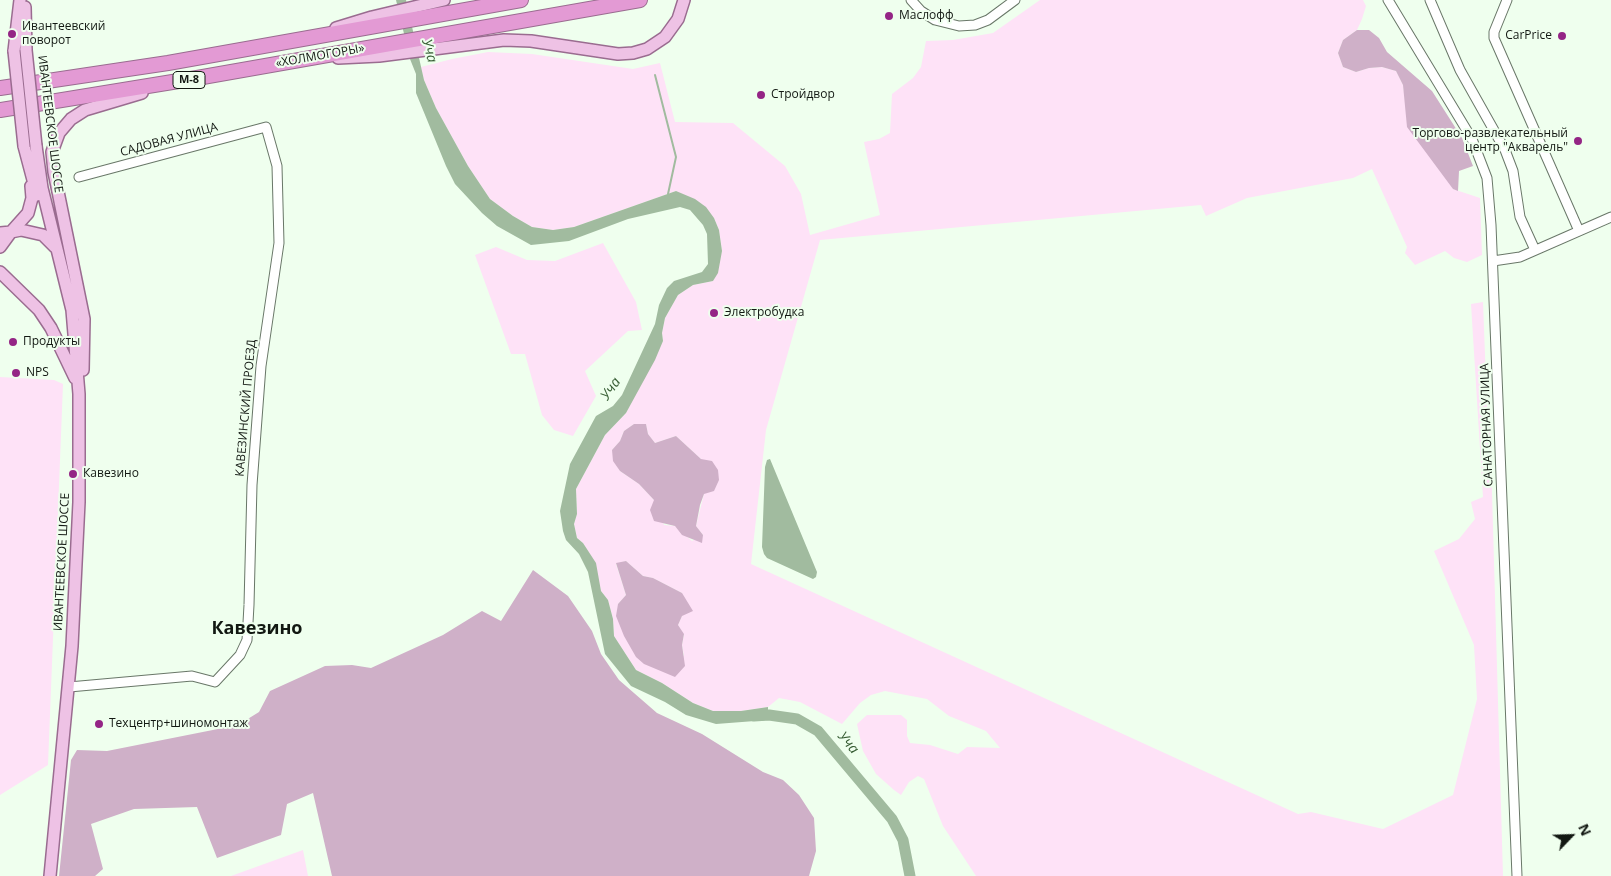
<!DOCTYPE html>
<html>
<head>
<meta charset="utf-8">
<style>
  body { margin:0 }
  #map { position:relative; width:1611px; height:876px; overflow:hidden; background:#efffee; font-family:"Open Sans",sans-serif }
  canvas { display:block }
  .north { position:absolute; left:1546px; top:811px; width:50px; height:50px; -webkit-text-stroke:4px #efffee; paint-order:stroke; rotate:66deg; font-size:14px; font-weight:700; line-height:20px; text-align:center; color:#121812 }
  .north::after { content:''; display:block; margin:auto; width:18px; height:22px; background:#121812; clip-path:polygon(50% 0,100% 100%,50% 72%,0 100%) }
</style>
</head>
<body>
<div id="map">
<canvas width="1611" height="876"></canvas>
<div class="north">N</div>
</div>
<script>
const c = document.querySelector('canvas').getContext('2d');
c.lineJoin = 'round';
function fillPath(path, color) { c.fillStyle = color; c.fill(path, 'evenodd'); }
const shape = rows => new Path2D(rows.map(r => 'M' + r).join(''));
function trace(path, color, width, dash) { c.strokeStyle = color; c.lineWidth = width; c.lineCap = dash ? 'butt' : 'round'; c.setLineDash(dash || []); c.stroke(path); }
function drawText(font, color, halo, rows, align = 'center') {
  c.font = font + ' "Open Sans",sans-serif'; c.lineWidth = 4; c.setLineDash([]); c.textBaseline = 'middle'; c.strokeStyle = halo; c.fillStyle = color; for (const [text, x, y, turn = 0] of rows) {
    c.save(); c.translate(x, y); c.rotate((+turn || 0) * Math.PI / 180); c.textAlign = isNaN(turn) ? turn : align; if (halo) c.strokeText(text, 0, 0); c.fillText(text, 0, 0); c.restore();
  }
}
const green = shape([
  [1040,0,1363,0,1366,6,1362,19,1357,30,1343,40,1338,53,1343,67,1356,72,1369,68,1382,67,1396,71,1403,85,1405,100,1453,189,1480,198,1482,255,1467,262,1454,258,1445,251,1415,265,1405,253,1407,247,1372,169,1353,178,1247,198,1206,216,1201,205,820,240,766,430,751,564,1298,814,1311,812,1383,829,1453,795,1477,699,1474,645,1434,551,1459,539,1475,519,1471,502,1483,497,1471,304,1483,302,1487,408,1490,423,1503,876,976,876,943,826,924,779,918,776,909,782,901,795,894,790,876,774,863,751,857,724,867,715,901,715,907,720,907,736,910,743,930,745,958,754,967,747,1000,748,986,731,949,716,927,699,885,691,871,695,860,703,842,724,800,702,779,698,768,707,741,711,713,711,693,703,662,683,636,670,614,636,613,619,608,600,601,591,595,563,583,543,577,538,574,524,577,514,576,489,605,435,626,413,663,341,662,333,665,318,678,295,693,285,713,281,722,251,719,230,714,218,676,191,574,227,553,230,532,227,513,216,490,199,468,166,436,108,424,80,421,67,452,59,488,52,532,54,633,69,660,63,675,122,733,123,785,166,801,194,810,235,880,215,864,142,879,139,890,133,892,94,913,78,921,67,926,41,953,40,993,33],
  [634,424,646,424,648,434,655,443,676,436,701,459,704,494,696,526,703,535,692,541,675,526,664,525,654,500,639,484,620,471,612,450,620,441,624,431],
  [626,561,643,576,653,578,682,593,682,616,678,625,684,635,682,645,684,656,618,604,626,595,616,564],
  [603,243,636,302,642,330,628,331,585,371,596,396,573,436,554,430,542,415,525,354,511,354,475,255,496,247,527,260,555,261],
  [0,377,54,380,63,384,48,765,0,795],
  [303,850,308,876,231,876]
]);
const forest = shape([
  [1357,30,1369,30,1379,38,1387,52,1432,91,1462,138,1473,166,1459,171,1458,191,1453,189,1407,127,1403,85,1396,71,1382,67,1369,68,1356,72,1343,67,1338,53,1343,40],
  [634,424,646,424,648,434,655,443,676,436,701,459,712,461,718,470,719,480,714,491,704,494,700,505,696,526,703,535,702,543,682,535,675,526,654,521,650,510,654,500,639,484,620,471,613,461,612,450,620,441,624,431],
  [626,561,643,576,653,578,682,593,693,611,682,616,678,625,684,634,682,645,685,666,675,677,644,664,636,657,624,636,616,616,618,604,626,595,616,563],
  [533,570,568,596,592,631,601,654,619,680,657,713,702,734,763,772,783,780,799,795,814,818,816,851,809,876,332,876,313,793,287,804,281,835,217,858,197,807,134,809,91,824,103,869,95,876,59,876,71,760,77,750,107,751,238,725,259,712,270,691,325,666,352,665,371,668,443,635,482,611,501,621]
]);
const water = shape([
  [396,0,406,0,424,80,436,108,468,166,490,199,513,216,532,227,553,230,574,227,676,191,695,199,706,207,714,218,719,230,722,251,718,273,713,281,693,285,678,295,665,318,662,333,663,341,655,360,626,413,605,435,576,489,577,514,574,524,577,538,583,543,596,563,601,591,608,600,613,619,614,636,636,670,662,683,693,703,713,711,741,711,768,707,768,720,716,724,686,715,665,702,631,686,605,654,588,572,579,554,566,540,563,531,560,511,570,464,596,416,613,406,622,395,655,324,659,305,667,288,674,281,702,272,708,264,707,234,703,225,690,210,680,207,628,219,569,241,531,245,497,226,482,213,455,184,446,166,416,93,416,74,410,59],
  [770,459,817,572,816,577,813,579,767,558,764,554,762,547,765,467,767,460]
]);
const stream = shape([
  [655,75,676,157,668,194]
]);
const river = shape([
  [754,716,769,715,797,719,818,731,892,819,903,840,910,876]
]);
const minor = shape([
  [911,0,921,11,935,20,959,26,975,25,988,20,1015,0],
  [1388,0,1472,139,1487,178,1491,225,1517,876],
  [1430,0,1460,70,1505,150,1513,171,1520,217,1535,250],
  [1507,0,1494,32,1494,38,1579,231],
  [1493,261,1520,257,1611,217],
  [69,687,192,676,215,682,240,655,247,640,249,605,252,485,261,366,279,243,277,166,266,127,79,177]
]);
const major = shape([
  [25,7,26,50],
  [336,28,372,17,444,0],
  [14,51,20,0],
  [338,58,379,56,504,40,531,41,618,54,633,53,647,49,665,37,678,19,684,0],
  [24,146,37,195],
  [36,146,42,188,72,310,79,394,79,502,72,646,50,876],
  [0,233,11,232,28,213,32,198,31,186],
  [0,247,11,232,21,230,43,235,55,247],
  [0,272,39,310,51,328,75,378],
  [83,370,84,319,54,172,52,152,59,133,71,119,85,110,142,93]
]);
const highway = shape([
  [0,88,168,63,521,0],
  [0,110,197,78,640,0]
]);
const majorBridge = shape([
  [26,50,36,146],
  [14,51,24,146]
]);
const markers = [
  [889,16,5,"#942585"],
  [12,34,5,"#942585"],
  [1562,36,5,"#942585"],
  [761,95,5,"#942585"],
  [1578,141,5,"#942585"],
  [714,313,5,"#942585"],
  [13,342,5,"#942585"],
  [16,373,5,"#942585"],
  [73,474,5,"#942585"],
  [99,724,5,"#942585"]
];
const shields = [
  [189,80,32]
];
const shieldNames = [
  ["М-8",189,80]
];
const poiNames = [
  ["Маслофф",899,16],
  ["Ивантеевский",22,27],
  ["поворот",22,41],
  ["CarPrice",1552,36,"right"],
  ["Стройдвор",771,95],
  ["Торгово-развлекательный",1568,134,"right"],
  ["центр \"Акварель\"",1568,148,"right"],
  ["Электробудка",724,313],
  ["Продукты",23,342],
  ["NPS",26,373],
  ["Кавезино",83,474],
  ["Техцентр+шиномонтаж",109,724]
];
const streetNames = [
  ["«ХОЛМОГОРЫ»",320,56,-10],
  ["ИВАНТЕЕВСКОЕ ШОССЕ",50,124,83],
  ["САДОВАЯ УЛИЦА",169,140,-15],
  ["КАВЕЗИНСКИЙ ПРОЕЗД",246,408,-85],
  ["САНАТОРНАЯ УЛИЦА",1487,425,-92],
  ["ИВАНТЕЕВСКОЕ ШОССЕ",62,562,-87]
];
const waterNames = [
  ["Уча",429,51,75],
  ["Уча",611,389,-55],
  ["Уча",848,743,50]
];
const districtNames = [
  ["Кавезино",257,629]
];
fillPath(green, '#fee2f7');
fillPath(forest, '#cfb0c8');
fillPath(water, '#a1bb9f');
trace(stream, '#a1bb9f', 2);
trace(river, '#a1bb9f', 11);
trace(minor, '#697768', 11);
trace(major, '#9a6c90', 14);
trace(highway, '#9a6c90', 16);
trace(minor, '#fff', 9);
trace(major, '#eec2e5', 11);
trace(highway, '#e39ad4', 14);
trace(majorBridge, '#9a6c90', 14, []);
trace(majorBridge, '#eec2e5', 11);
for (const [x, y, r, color] of markers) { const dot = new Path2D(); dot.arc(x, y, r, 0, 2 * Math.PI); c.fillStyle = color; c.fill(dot); trace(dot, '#efffee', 2); }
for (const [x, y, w] of shields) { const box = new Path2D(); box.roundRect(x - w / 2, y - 8.5, w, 17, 4); c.fillStyle = '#efffee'; c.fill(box); trace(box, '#121812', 1); }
drawText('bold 11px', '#121812', null, shieldNames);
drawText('12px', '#121812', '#efffee', poiNames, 'left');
drawText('12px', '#121812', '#efffee', streetNames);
drawText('italic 14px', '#375d34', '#efffee', waterNames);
drawText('bold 18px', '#121812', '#efffee', districtNames);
</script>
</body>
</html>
